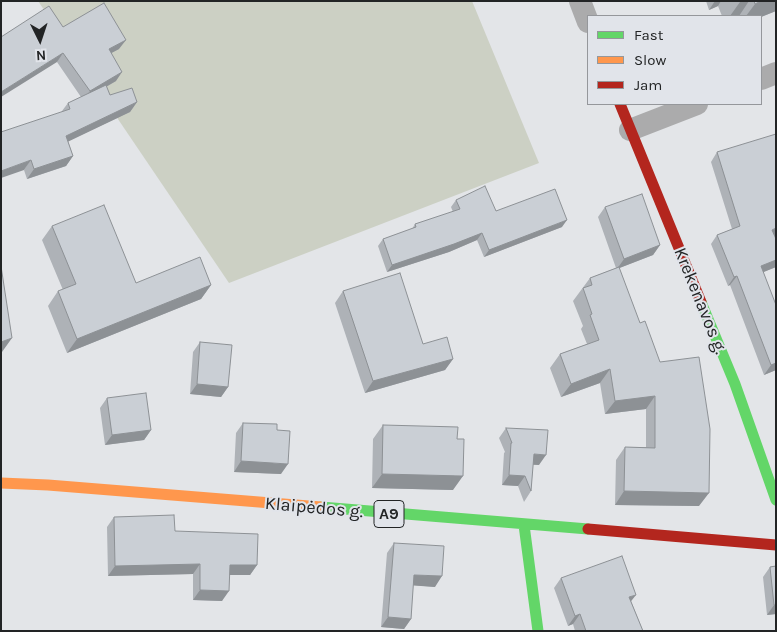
<!DOCTYPE html>
<html>
<head>
<meta charset="utf-8">
<style>
  body { margin:0 }
  #map { position:relative; width:777px; height:632px; overflow:hidden; background:#e3e5e8; font-family:Karla,sans-serif }
  canvas { display:block }
  .frame { position:absolute; inset:0; border:2px solid #222425; pointer-events:none }
  .legend { position:absolute; left:587px; top:15px; width:175px; height:90px; box-sizing:border-box; background:#e1e4ea; border:1px solid #95979b; margin:0; padding:6px 9px; list-style:none; font-size:15px; color:#222425 }
  .legend li { display:flex; align-items:center; gap:10px; height:25px }
  .legend b { width:25px; border:1px solid #95979b }
  .north { position:absolute; left:15px; top:15px; width:50px; height:50px; -webkit-text-stroke:4px #e1e4ea; paint-order:stroke; rotate:176deg; font-size:14px; font-weight:700; line-height:20px; text-align:center; color:#222425 }
  .north::after { content:''; display:block; margin:auto; width:18px; height:22px; background:#222425; clip-path:polygon(50% 0,100% 100%,50% 72%,0 100%) }
</style>
</head>
<body>
<div id="map">
<canvas width="777" height="632"></canvas>
<div class="frame"></div>
<ul class="legend">
<li><b style="height:6px;background:#63d668"></b>Fast</li>
<li><b style="height:6px;background:#ff974d"></b>Slow</li>
<li><b style="height:6px;background:#b3261e"></b>Jam</li>
</ul>
<div class="north">N</div>
</div>
<script>
const c = document.querySelector('canvas').getContext('2d');
c.lineJoin = 'round';
function fillPath(path, color) { c.fillStyle = color; c.fill(path, 'evenodd'); }
const shape = rows => new Path2D(rows.map(r => 'M' + r).join(''));
function trace(path, color, width, dash) { c.strokeStyle = color; c.lineWidth = width; c.lineCap = dash ? 'butt' : 'round'; c.setLineDash(dash || []); c.stroke(path); }
function drawText(font, color, halo, rows, align = 'center') {
  c.font = font + ' Karla,sans-serif'; c.lineWidth = 4; c.setLineDash([]); c.textBaseline = 'middle'; c.strokeStyle = halo; c.fillStyle = color; for (const [text, x, y, turn = 0] of rows) {
    c.save(); c.translate(x, y); c.rotate((+turn || 0) * Math.PI / 180); c.textAlign = isNaN(turn) ? turn : align; if (halo) c.strokeText(text, 0, 0); c.fillText(text, 0, 0); c.restore();
  }
}
const green = shape([
  [38,1,472,1,539,163,229,283]
]);
const street = shape([
  [580,1,588,22],
  [761,79,776,73],
  [630,130,697,104]
]);
const fast = shape([
  [701,302,735,384,776,500],
  [321,507,588,529],
  [524,525,538,631]
]);
const slow = shape([
  [1,483,48,485,321,507]
]);
const jam = shape([
  [620,104,701,302],
  [588,529,776,545]
]);
const wall = shape([
  [706,1,776,1,776,11,761,17,722,16,718,6,709,10],
  [63,27,119,49,111,53,116,81,106,87,110,95,137,102,130,112,68,141,73,156,66,166,27,179,24,170,62,111,68,103,81,97,57,62],
  [717,152,774,236,776,239,776,267,763,272,776,305,776,370,764,375,730,285,728,286,711,244,717,235,732,229,711,162],
  [456,200,496,211,562,227,484,257,477,240,449,252,387,272,378,246,383,239,412,229,415,224,453,212,451,207],
  [605,207,660,245,653,255,619,268,699,506,615,505,616,460,625,447,646,447,646,409,605,414,600,383,561,397,550,368,560,354,587,344,581,329,583,326,573,301,590,278,616,268,598,217],
  [52,226,136,283,211,285,201,299,67,353,48,306,58,291,63,290,42,240],
  [343,291,423,344,453,359,445,370,365,393,335,303],
  [200,342,228,387,221,397,190,394,193,352],
  [107,398,151,430,144,440,105,445,100,408],
  [243,423,281,474,234,472,236,433],
  [383,425,457,439,453,490,372,488,373,439],
  [506,428,539,465,533,465,531,491,524,502,518,486,502,485,504,453,505,452,499,438],
  [114,517,175,531,257,565,250,575,229,575,222,601,193,600,193,574,108,576,107,527],
  [394,543,435,587,413,585,411,619,404,629,381,627,387,553],
  [776,566,776,614,767,615,763,577,770,567],
  [561,578,631,601,643,631,575,631,573,624,568,626,554,588]
]);
const shadedWall = shape([
  [715,1,721,1,718,6,709,10],
  [742,1,749,1,739,16,730,16,740,2],
  [761,1,776,1,776,11,761,17,746,16,755,4],
  [126,40,119,49,102,58,109,49],
  [63,53,57,62,1,97,1,92],
  [122,72,116,81,83,100,90,91],
  [137,102,130,112,59,146,66,136],
  [73,156,66,166,27,179,34,169],
  [31,160,24,170,1,178,1,171],
  [567,220,562,227,484,257,489,250],
  [776,228,776,235,765,239,772,230],
  [482,233,477,240,449,252,387,272,392,265],
  [660,245,653,255,617,269,624,259],
  [776,260,776,267,754,276,761,266],
  [737,276,730,285,728,286,734,277],
  [211,285,201,299,67,353,77,339],
  [12,338,2,352,1,352,1,342],
  [453,359,445,370,365,393,373,381],
  [776,363,776,370,764,375,771,365],
  [610,369,600,383,561,397,571,384],
  [197,384,228,387,221,397,190,394],
  [655,396,646,409,605,414,615,401],
  [151,430,144,440,105,445,112,435],
  [534,454,546,455,539,465,527,464],
  [241,461,288,464,281,474,234,472],
  [382,474,463,476,453,490,372,488],
  [509,475,525,476,518,486,502,485],
  [624,491,709,493,699,506,615,505],
  [200,564,193,574,108,576,115,566],
  [230,565,257,565,250,575,223,575],
  [414,575,442,576,435,587,407,585],
  [200,590,229,591,222,601,193,600],
  [636,595,628,605,629,597],
  [774,605,776,605,776,614,767,615],
  [580,614,573,624,568,626,575,616],
  [388,617,411,619,404,629,381,627]
]);
const building = shape([
  [754,1,761,1,755,4,754,1],
  [104,3,126,40,109,49,122,72,90,91,63,53,1,92,1,37,49,6,63,27,104,3],
  [106,85,110,95,132,88,137,102,66,136,73,156,34,169,31,160,1,171,1,132,70,109,68,103,106,85],
  [776,134,776,228,772,230,776,239,776,260,761,266,776,305,776,363,771,365,737,276,734,277,717,235,740,226,717,152,776,134],
  [485,186,496,211,555,189,567,220,489,250,482,233,454,244,392,265,383,239,416,227,415,224,460,209,456,200,485,186],
  [642,194,660,245,624,259,605,207,642,194],
  [104,205,136,283,200,257,211,285,77,339,58,291,76,284,52,226,104,205],
  [1,266,12,338,1,342,1,266],
  [619,267,640,323,645,321,660,362,699,357,710,429,709,493,624,491,625,447,655,448,655,396,615,401,610,369,571,384,560,354,599,340,590,315,592,314,583,288,592,285,590,278,619,267],
  [400,273,423,344,447,337,453,359,373,381,343,291,400,273],
  [200,342,232,345,228,387,197,384,200,342],
  [146,393,151,430,112,435,107,398,146,393],
  [243,423,277,424,277,430,290,431,288,464,241,461,243,423],
  [383,425,458,427,457,439,464,439,463,476,382,474,383,425],
  [506,428,548,430,546,455,534,454,531,491,525,476,509,475,511,443,512,443,506,428],
  [174,515,175,531,258,534,257,565,230,565,229,591,200,590,200,564,115,566,114,517,174,515],
  [394,543,444,546,442,576,414,575,411,619,388,617,394,543],
  [622,556,636,595,629,597,643,631,586,631,580,614,575,616,561,578,622,556],
  [776,566,776,605,774,605,770,567,776,566]
]);
const shields = [
  [389,514,30]
];
const shieldNames = [
  ["A9",389,514]
];
const streetNames = [
  ["Krekenavos g.",700,301,68],
  ["Klaipėdos g.",314,508,5]
];
fillPath(green, '#ccd0c4');
trace(street, '#ababac', 22);
trace(fast, '#63d668', 11);
trace(slow, '#ff974d', 11);
trace(jam, '#b3261e', 11);
fillPath(wall, '#aeb2b7');
fillPath(shadedWall, '#8d9195');
fillPath(building, '#cacfd5');
trace(building, '#8d9195', 1);
for (const [x, y, w] of shields) { const box = new Path2D(); box.roundRect(x - w / 2, y - 13.5, w, 27, 4); c.fillStyle = '#e1e4ea'; c.fill(box); trace(box, '#222425', 1); }
drawText('bold 16px', '#222425', null, shieldNames);
drawText('18px', '#222425', '#e1e4ea', streetNames);
</script>
</body>
</html>
